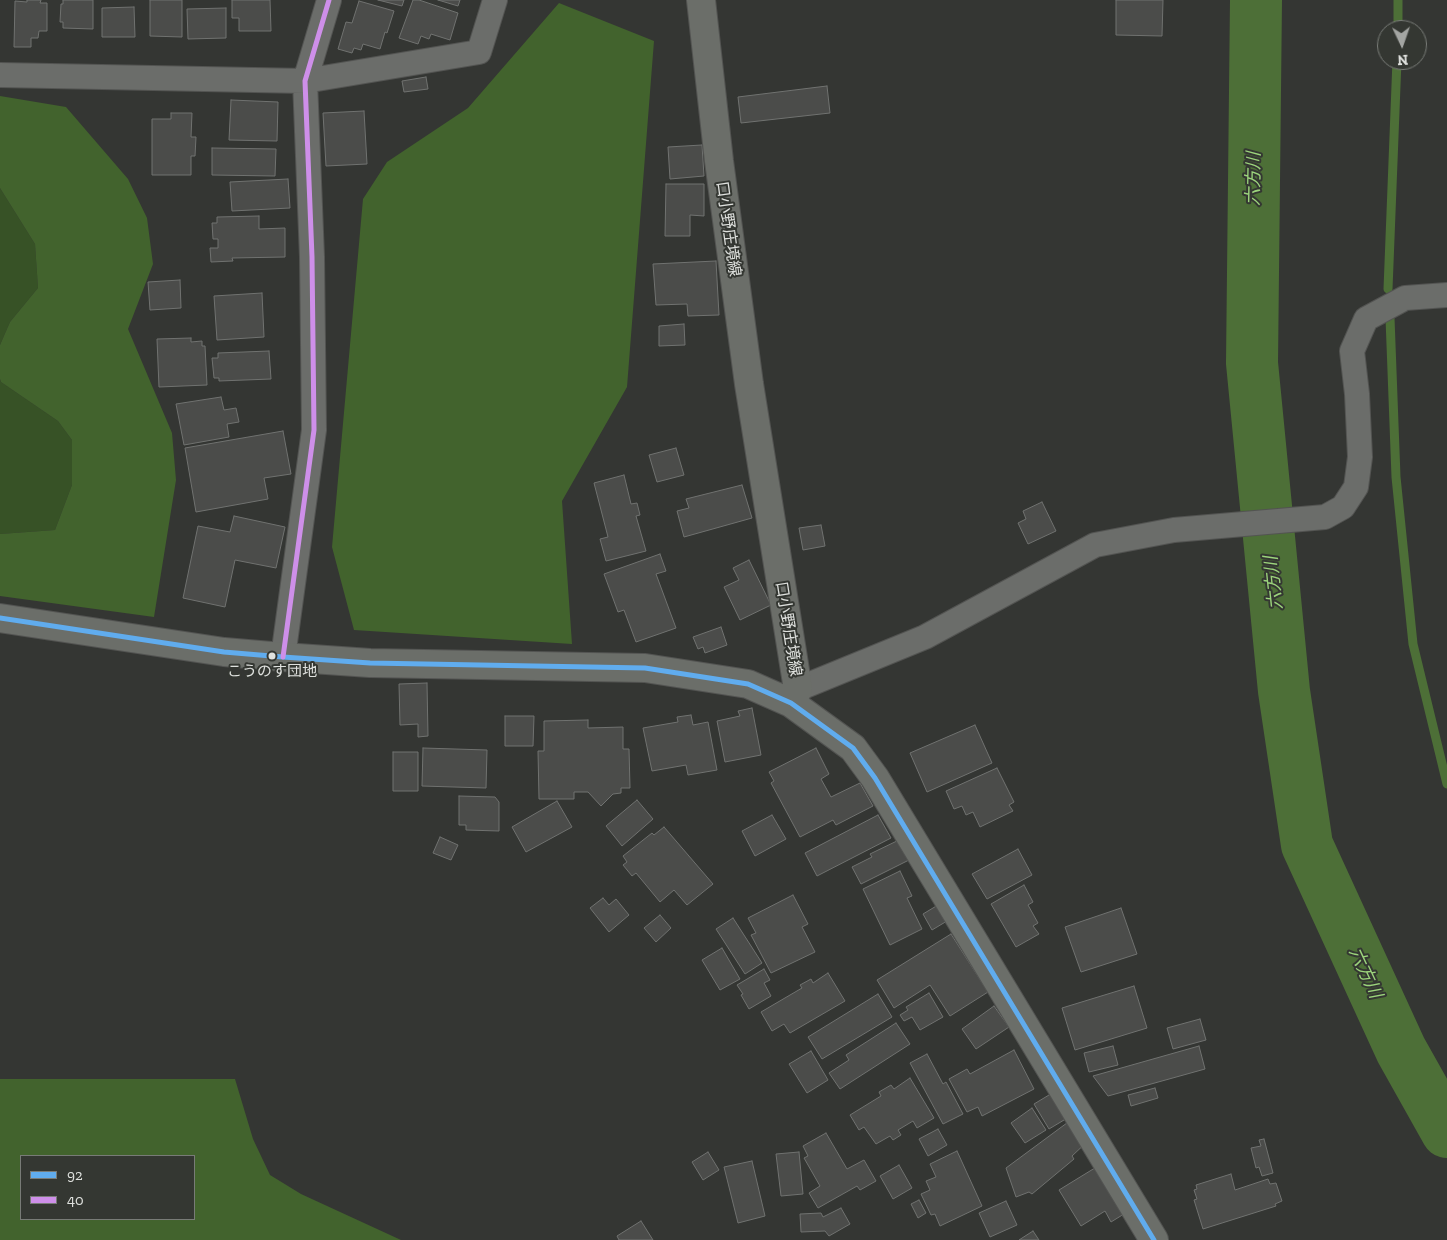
<!DOCTYPE html>
<html>
<head>
<meta charset="utf-8">
<style>
  body { margin:0 }
  #map { position:relative; width:1447px; height:1240px; overflow:hidden; background:#343633; font-family:"Zilla Slab",serif }
  canvas { display:block }
  .legend { position:absolute; left:20px; top:1155px; width:175px; height:65px; box-sizing:border-box; background:#343732; border:1px solid #787b77; margin:0; padding:6px 9px; list-style:none; font-size:15px; color:#dfe1de }
  .legend li { display:flex; align-items:center; gap:10px; height:25px }
  .legend b { width:25px; border:1px solid #787b77 }
  .north { position:absolute; left:1377px; top:20px; width:50px; height:50px; box-sizing:border-box; background:#343732; border:1px solid #787b77; border-radius:50%; rotate:177deg; font-size:14px; font-weight:700; line-height:20px; text-align:center; color:#dfe1de }
  .north::after { content:''; display:block; margin:auto; width:18px; height:22px; background:#a3a5a2; clip-path:polygon(50% 0,100% 100%,50% 72%,0 100%) }
</style>
</head>
<body>
<div id="map">
<canvas width="1447" height="1240"></canvas>
<ul class="legend">
<li><b style="height:6px;background:#60acee"></b>92</li>
<li><b style="height:6px;background:#ce8fe9"></b>40</li>
</ul>
<div class="north">N</div>
</div>
<script>
const c = document.querySelector('canvas').getContext('2d');
c.lineJoin = 'round';
function fillPath(path, color) { c.fillStyle = color; c.fill(path, 'evenodd'); }
const shape = rows => new Path2D(rows.map(r => 'M' + r).join(''));
function trace(path, color, width, dash) { c.strokeStyle = color; c.lineWidth = width; c.lineCap = dash ? 'butt' : 'round'; c.setLineDash(dash || []); c.stroke(path); }
function drawText(font, color, halo, rows, align = 'center') {
  c.font = font + ' "Zilla Slab","Noto Sans JP",serif'; c.lineWidth = 4; c.setLineDash([]); c.textBaseline = 'middle'; c.strokeStyle = halo; c.fillStyle = color; for (const [text, x, y, turn = 0] of rows) {
    c.save(); c.translate(x, y); c.rotate((+turn || 0) * Math.PI / 180); c.textAlign = isNaN(turn) ? turn : align; if (halo) c.strokeText(text, 0, 0); c.fillText(text, 0, 0); c.restore();
  }
}
const green = shape([
  [0,188,35,244,38,288,10,322,0,345],
  [0,379,1,382,58,421,72,440,72,485,55,530,0,534]
]);
const forest = shape([
  [559,3,654,41,627,387,562,501,572,644,354,630,332,547,363,199,387,162,468,108],
  [0,96,66,107,128,179,147,218,153,264,128,329,172,433,176,480,154,617,0,596,0,534,55,530,72,485,72,440,58,421,1,382,0,379,0,345,10,322,38,288,35,244,0,188],
  [0,1079,235,1079,253,1139,270,1175,301,1194,401,1240,0,1240],
  [194,1156,194,1219,21,1219,21,1156]
]);
const stream = shape([
  [1398,30,1398,0],
  [1388,289,1397,60],
  [1390,318,1396,477,1413,644,1447,784]
]);
const river = shape([
  [1256,0,1252,363,1284,691,1307,845,1401,1050,1447,1132]
]);
const building = shape([
  [27,0,41,0,40,3,47,3,47,31,39,31,38,38,31,38,31,47,14,47,15,1,27,2,27,0],
  [63,0,93,0,93,29,63,28,63,22,60,22,61,4,63,4,63,0],
  [150,0,182,0,182,37,150,36,150,0],
  [232,0,270,0,271,31,239,31,239,18,232,18,232,0],
  [378,0,404,0,402,6,378,0],
  [413,0,419,0,458,13,450,40,431,34,429,39,421,36,418,44,399,38,413,0],
  [438,0,460,0,458,6,438,0],
  [1116,0,1163,0,1162,36,1116,35,1116,0],
  [359,1,394,11,387,33,385,32,380,49,363,44,361,50,354,48,352,53,338,49,346,22,352,23,359,1],
  [134,7,135,37,102,37,102,8,134,7],
  [226,8,226,38,188,39,187,9,226,8],
  [426,77,428,89,404,92,402,81,426,77],
  [827,86,830,113,741,123,738,97,827,86],
  [231,100,278,102,277,141,229,140,231,100],
  [364,111,367,164,326,166,323,113,364,111],
  [171,113,192,113,191,137,196,137,195,156,191,156,191,175,152,175,152,119,171,119,171,113],
  [702,145,704,176,670,179,668,147,702,145],
  [212,148,276,149,275,176,212,175,212,148],
  [288,179,290,208,232,211,230,182,288,179],
  [666,184,704,184,704,216,690,215,690,236,665,236,666,184],
  [259,216,259,229,285,228,285,257,232,258,233,261,211,262,210,248,218,248,218,239,213,239,212,223,217,223,217,217,259,216],
  [716,261,719,315,688,316,687,304,656,305,653,264,716,261],
  [180,280,181,308,150,310,148,282,180,280],
  [262,293,264,337,217,340,214,296,262,293],
  [684,324,685,345,659,346,659,326,684,324],
  [191,338,191,342,202,341,202,346,205,346,207,385,159,387,157,339,191,338],
  [269,351,271,379,219,381,219,378,214,378,212,358,218,358,218,353,269,351],
  [221,397,224,410,236,408,239,422,227,424,229,437,184,445,176,404,221,397],
  [283,431,291,474,264,478,268,499,196,512,185,448,283,431],
  [676,448,684,475,657,482,649,455,676,448],
  [624,475,631,504,637,503,640,515,636,516,646,551,606,561,600,539,608,537,594,483,624,475],
  [742,485,752,518,684,537,677,511,689,508,686,499,742,485],
  [1042,502,1056,531,1028,544,1018,523,1026,519,1023,511,1042,502],
  [234,516,285,527,276,568,235,560,225,607,183,598,198,526,230,532,234,516],
  [821,525,825,546,803,550,799,528,821,525],
  [660,554,666,571,656,574,676,628,636,642,624,610,618,612,604,574,660,554],
  [749,560,771,605,740,620,724,587,739,580,733,568,749,560],
  [721,627,727,645,705,653,703,647,698,649,693,637,721,627],
  [427,683,428,736,418,737,418,724,400,725,399,684,427,683],
  [752,708,761,755,725,762,717,721,740,716,738,711,752,708],
  [691,715,693,725,708,722,717,770,688,775,686,765,652,771,643,728,678,722,677,717,691,715],
  [505,716,534,716,533,746,505,746,505,716],
  [588,720,588,728,623,727,623,749,629,749,630,788,621,788,621,793,613,794,601,806,588,792,574,792,574,799,539,799,538,751,544,751,544,721,588,720],
  [975,725,992,763,927,792,910,753,975,725],
  [423,748,487,750,486,788,422,786,423,748],
  [816,748,829,774,821,779,831,797,860,783,873,806,836,825,833,820,800,837,771,783,774,781,769,772,816,748],
  [393,752,418,752,418,791,393,791,393,752],
  [997,768,1014,802,1009,805,1013,811,980,827,973,812,966,815,962,806,954,809,946,791,997,768],
  [459,796,495,797,499,802,499,831,466,830,466,825,459,825,459,796],
  [637,800,653,819,622,846,606,826,637,800],
  [557,801,572,827,526,852,512,827,557,801],
  [772,815,786,839,755,856,742,831,772,815],
  [878,815,891,838,817,876,805,853,878,815],
  [664,827,713,884,687,905,674,890,660,902,636,873,632,876,623,865,627,862,623,856,652,833,654,835,664,827],
  [440,837,458,845,451,860,433,853,440,837],
  [901,839,911,859,861,884,852,867,872,857,870,854,901,839],
  [1018,849,1032,875,987,899,972,874,1018,849],
  [900,871,912,896,907,898,922,929,890,945,863,889,900,871],
  [1024,885,1033,902,1028,905,1038,923,1033,926,1039,934,1016,947,991,904,1024,885],
  [793,895,808,924,802,927,815,952,771,973,751,935,756,933,748,918,793,895],
  [603,898,609,905,616,899,629,915,609,932,590,908,603,898],
  [943,902,952,918,932,930,923,914,943,902],
  [1121,908,1137,954,1081,972,1065,927,1121,908],
  [660,915,671,928,656,942,644,928,660,915],
  [733,918,762,963,745,974,716,929,733,918],
  [951,934,988,992,950,1016,930,985,894,1008,877,980,951,934],
  [722,948,740,979,720,990,702,960,722,948],
  [764,969,770,980,764,983,771,996,749,1009,741,995,743,994,737,985,764,969],
  [828,973,845,1001,790,1033,784,1024,772,1031,761,1012,802,988,800,985,811,979,813,983,828,973],
  [1134,986,1147,1028,1075,1050,1062,1008,1134,986],
  [929,993,943,1017,920,1030,912,1017,904,1021,900,1015,908,1010,906,1007,929,993],
  [878,994,892,1017,822,1059,808,1037,878,994],
  [994,1006,1009,1027,976,1049,962,1029,994,1006],
  [1200,1019,1206,1040,1173,1049,1167,1028,1200,1019],
  [896,1023,910,1044,840,1089,829,1073,849,1060,846,1055,896,1023],
  [1113,1046,1118,1065,1089,1072,1084,1053,1113,1046],
  [1199,1046,1205,1069,1108,1096,1093,1076,1199,1046],
  [1014,1050,1034,1089,982,1116,978,1107,967,1112,949,1079,967,1069,970,1074,1014,1050],
  [811,1051,828,1080,807,1093,789,1064,811,1051],
  [927,1054,943,1084,946,1082,963,1114,943,1124,910,1063,927,1054],
  [910,1078,934,1118,917,1128,913,1121,898,1130,901,1135,893,1140,890,1136,876,1144,864,1127,859,1130,850,1115,881,1096,879,1092,891,1085,894,1089,910,1078],
  [1155,1088,1158,1098,1131,1106,1128,1095,1155,1088],
  [1054,1092,1069,1117,1049,1129,1034,1104,1054,1092],
  [1032,1108,1046,1130,1025,1143,1011,1123,1032,1108],
  [1075,1117,1090,1139,1072,1156,1074,1159,1032,1194,1029,1192,1016,1197,1006,1168,1075,1117],
  [938,1129,947,1145,928,1156,919,1139,938,1129],
  [826,1133,847,1169,864,1160,876,1181,860,1190,857,1186,818,1208,809,1193,820,1186,804,1158,808,1156,803,1146,826,1133],
  [1264,1139,1273,1173,1262,1176,1259,1167,1256,1168,1251,1148,1261,1146,1259,1140,1264,1139],
  [957,1151,982,1206,940,1226,935,1214,931,1215,921,1194,930,1190,926,1181,936,1177,930,1164,957,1151],
  [708,1152,719,1170,703,1180,692,1162,708,1152],
  [799,1152,803,1194,781,1196,776,1154,799,1152],
  [752,1161,765,1216,738,1223,724,1167,752,1161],
  [1103,1163,1132,1209,1111,1222,1105,1211,1081,1226,1059,1190,1103,1163],
  [899,1165,912,1188,893,1199,880,1176,899,1165],
  [1231,1174,1235,1190,1268,1179,1270,1184,1276,1183,1282,1201,1275,1204,1276,1206,1203,1229,1194,1200,1197,1199,1194,1190,1197,1189,1196,1185,1231,1174],
  [919,1200,926,1213,918,1218,911,1204,919,1200],
  [1006,1201,1017,1225,990,1237,979,1213,1006,1201],
  [841,1208,850,1224,829,1236,825,1231,801,1232,800,1214,821,1213,823,1217,841,1208],
  [641,1221,653,1240,619,1240,617,1236,641,1221],
  [1033,1231,1039,1240,1019,1240,1033,1231]
]);
const street = shape([
  [0,75,305,81,479,52,495,0],
  [283,657,314,430,312,257,305,81,329,0],
  [798,689,925,637,1095,545,1174,530,1325,517,1343,507,1356,487,1360,457,1357,394,1352,351,1366,319,1405,298,1447,295]
]);
const secondary = shape([
  [701,0,719,161,749,384,798,689,791,703],
  [0,618,224,652,283,657,370,663,645,668,748,684,791,703,853,748,875,778,1154,1240]
]);
const bus1 = shape([
  [0,618,224,652,283,657,370,663,645,668,748,684,791,703,853,748,875,778,1154,1240]
]);
const bus2 = shape([
  [283,657,314,430,312,257,305,81,329,0]
]);
const markers = [
  [272,656,4.5,"#dfe1de"]
];
const busNames = [
  ["こうのす団地",272,672]
];
const streetNames = [
  ["口小野庄境線",728,229,82],
  ["口小野庄境線",788,629,81]
];
const waterNames = [
  ["六方川",1254,179,-89],
  ["六方川",1274,583,-96],
  ["六方川",1365,973,65]
];
fillPath(green, '#375226');
fillPath(forest, '#42632d');
trace(stream, '#4d6f37', 9);
trace(river, '#4d6f37', 52);
fillPath(building, '#4b4c4a');
trace(building, '#707270', 1);
trace(street, '#535452', 26);
trace(secondary, '#535452', 30);
trace(street, '#6b6d6a', 24);
trace(secondary, '#6b6e69', 28);
trace(bus1, '#60acee', 5);
trace(bus2, '#ce8fe9', 5);
for (const [x, y, r, color] of markers) { const dot = new Path2D(); dot.arc(x, y, r, 0, 2 * Math.PI); c.fillStyle = color; c.fill(dot); trace(dot, '#343732', 2); }
drawText('15px', '#dfe1de', '#343732', busNames);
drawText('16px', '#dfe1de', '#343732', streetNames);
drawText('italic 18px', '#9cd47c', '#343732', waterNames);
</script>
</body>
</html>
